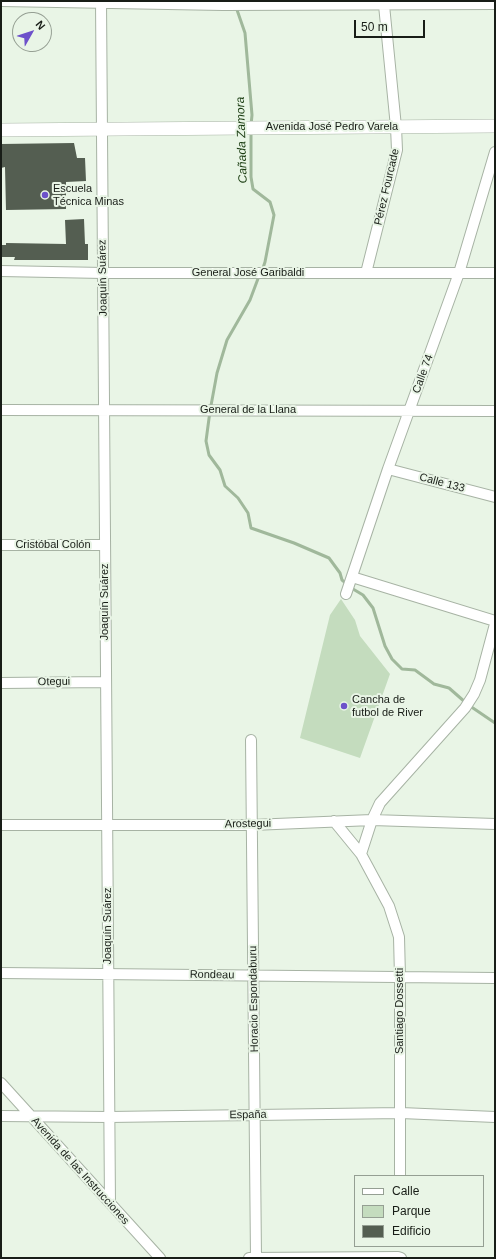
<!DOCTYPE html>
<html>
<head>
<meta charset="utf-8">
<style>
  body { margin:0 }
  #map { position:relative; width:496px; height:1259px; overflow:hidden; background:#e9f5e6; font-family:Helvetica,sans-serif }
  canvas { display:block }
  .frame { position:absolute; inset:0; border:2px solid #181d17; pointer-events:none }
  .legend { position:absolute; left:354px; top:1175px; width:130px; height:72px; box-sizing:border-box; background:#e9f5e6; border:1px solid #959f93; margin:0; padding:5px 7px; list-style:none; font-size:12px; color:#181d17 }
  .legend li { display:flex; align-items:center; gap:8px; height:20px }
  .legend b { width:20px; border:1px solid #959f93 }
  .north { position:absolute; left:12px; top:12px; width:40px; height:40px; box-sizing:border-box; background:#e9f5e6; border:1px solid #959f93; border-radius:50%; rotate:51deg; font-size:11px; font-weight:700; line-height:16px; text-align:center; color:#181d17 }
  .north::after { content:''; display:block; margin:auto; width:14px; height:18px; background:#6d51ca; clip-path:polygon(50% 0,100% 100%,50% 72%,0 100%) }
  .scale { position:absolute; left:354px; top:20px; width:71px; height:18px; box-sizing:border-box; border:2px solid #181d17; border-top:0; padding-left:5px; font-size:12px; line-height:14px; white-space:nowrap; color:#181d17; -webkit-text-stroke:3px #e9f5e6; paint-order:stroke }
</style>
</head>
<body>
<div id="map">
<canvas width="496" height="1259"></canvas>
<div class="frame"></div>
<ul class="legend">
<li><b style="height:5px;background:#fff"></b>Calle</li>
<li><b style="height:11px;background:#c4dcbe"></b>Parque</li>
<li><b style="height:11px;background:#545e51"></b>Edificio</li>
</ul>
<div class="north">N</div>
<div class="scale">50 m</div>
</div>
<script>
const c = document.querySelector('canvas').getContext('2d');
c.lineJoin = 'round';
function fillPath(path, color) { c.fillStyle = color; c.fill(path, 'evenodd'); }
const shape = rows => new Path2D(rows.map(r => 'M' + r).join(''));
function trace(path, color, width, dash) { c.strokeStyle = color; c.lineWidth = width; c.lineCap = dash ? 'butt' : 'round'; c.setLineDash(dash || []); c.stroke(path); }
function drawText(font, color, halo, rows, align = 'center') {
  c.font = font + ' Helvetica,sans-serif'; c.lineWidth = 4; c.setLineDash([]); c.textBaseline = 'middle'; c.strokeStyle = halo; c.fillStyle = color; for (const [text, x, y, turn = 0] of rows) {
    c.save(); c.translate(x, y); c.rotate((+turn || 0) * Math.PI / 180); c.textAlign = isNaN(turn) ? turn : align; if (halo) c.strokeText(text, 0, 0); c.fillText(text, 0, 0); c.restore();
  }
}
const green = shape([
  [341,599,355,620,360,636,390,674,360,758,300,738,330,615]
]);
const stream = shape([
  [236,7,245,33,252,115,251,125],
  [251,131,251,177,253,189,270,202,274,215,265,262,262,271],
  [259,276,250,300,227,340,217,373,210,411,206,441,209,455,220,470,225,486,238,498,248,513,251,528,294,543,329,558,340,573,342,580,353,589,363,595,373,608,385,646,392,659,402,669,415,670,434,684,449,688,465,702],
  [470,706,495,723]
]);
const building = shape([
  [74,143,77,158,85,158,86,181,66,182,66,209,6,210,5,167,1,168,1,144],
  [84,219,85,244,88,244,88,260,14,260,15,257,1,257,1,245,6,245,6,243,66,244,65,220]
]);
const minor = shape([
  [1,1,223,5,495,4],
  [101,1,110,1203],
  [1,271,103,273,495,273],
  [366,273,397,150,396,127,384,5],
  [1,410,495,411],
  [388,469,495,497],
  [1,545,105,545],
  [352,577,495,621],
  [346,594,388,469,459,273,495,152],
  [1,683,106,682],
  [251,740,256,1258],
  [334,821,361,854],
  [1,825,252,825,372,820,495,824],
  [1,973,495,978],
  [1,1083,160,1258],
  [1,1116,109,1117,401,1113,495,1117],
  [400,1176,400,977,399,937,389,906,361,854,372,820,380,803,465,708,474,694,480,680,495,624],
  [249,1258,398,1257,401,1258]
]);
const tertiary = shape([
  [1,130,495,126]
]);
const markers = [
  [45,195,4,"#6d51ca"],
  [344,706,4,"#6d51ca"]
];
const streetNames = [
  ["Avenida José Pedro Varela",332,127],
  ["Pérez Fourcade",387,187,-77],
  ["General José Garibaldi",248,273],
  ["Joaquín Suárez",103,278,-91],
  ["Calle 74",423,374,-70],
  ["General de la Llana",248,410],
  ["Calle 133",442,483,15],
  ["Cristóbal Colón",53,545],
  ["Joaquín Suárez",105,602,-90],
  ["Otegui",54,682,-1],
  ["Arostegui",248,824,-1],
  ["Joaquín Suárez",108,926,-90],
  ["Rondeau",212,975,1],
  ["Horacio Espondaburu",254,999,-91],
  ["Santiago Dossetti",400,1011,-90],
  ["España",248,1115,-1],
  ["Avenida de las Instrucciones",80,1171,48]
];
const poiNames = [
  ["Escuela",53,189],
  ["Técnica Minas",53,202],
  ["Cancha de",352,700],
  ["futbol de River",352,713]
];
const waterNames = [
  ["Cañada Zamora",242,140,-92]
];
fillPath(green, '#c4dcbe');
trace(stream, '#a0b89b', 3);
fillPath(building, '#545e51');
trace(minor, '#a7b3a4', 12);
trace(tertiary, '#a7b3a4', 14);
trace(minor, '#fff', 10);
trace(tertiary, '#fff', 13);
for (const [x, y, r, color] of markers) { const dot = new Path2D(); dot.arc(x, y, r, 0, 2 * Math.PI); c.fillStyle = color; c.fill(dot); trace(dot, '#e9f5e6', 1.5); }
drawText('11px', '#181d17', '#e9f5e6', streetNames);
drawText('11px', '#181d17', '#e9f5e6', poiNames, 'left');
drawText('italic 12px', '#1b3d12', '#e9f5e6', waterNames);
</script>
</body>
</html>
